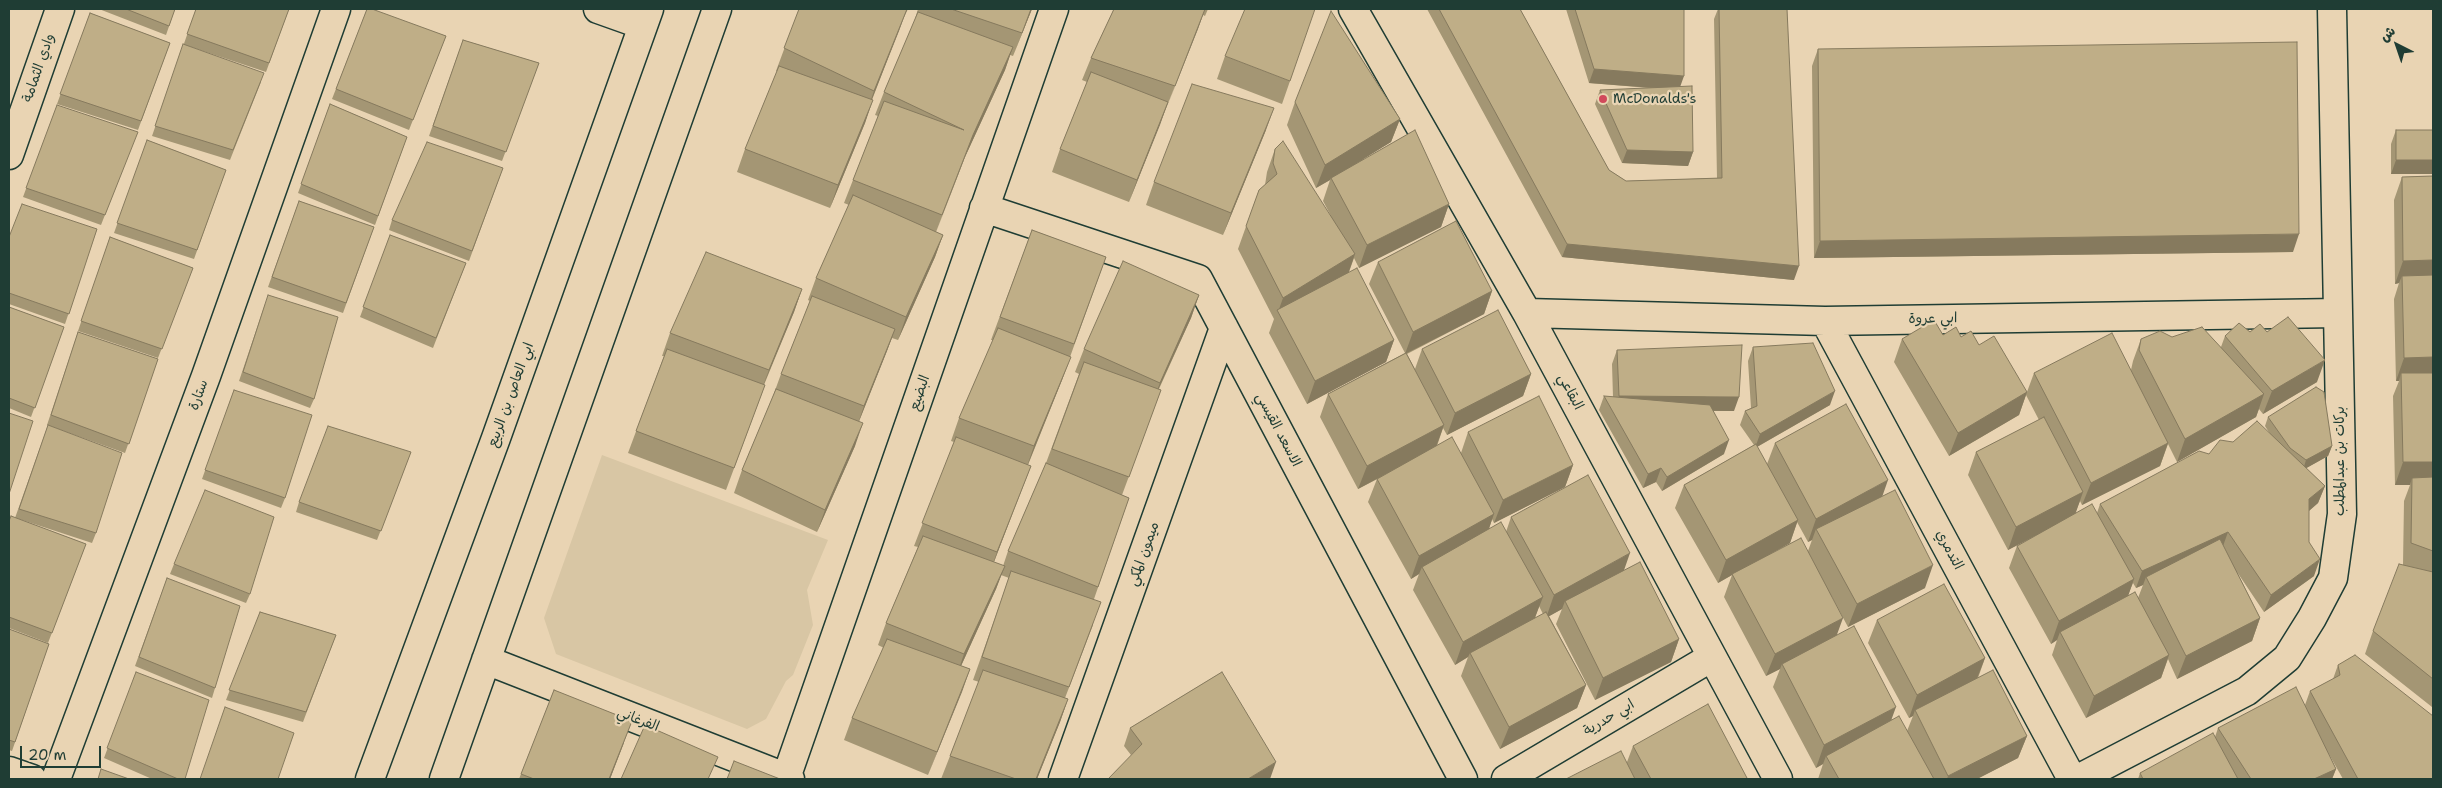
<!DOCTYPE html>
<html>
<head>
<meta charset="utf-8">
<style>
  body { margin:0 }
  #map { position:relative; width:2442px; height:788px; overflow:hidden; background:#e9d4b3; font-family:"Shantell Sans","Playpen Sans Arabic",sans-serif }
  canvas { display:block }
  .frame { position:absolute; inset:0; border:10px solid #1f3d34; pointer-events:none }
  .north { position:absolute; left:2372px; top:20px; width:50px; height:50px; -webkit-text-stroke:4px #e9d4b3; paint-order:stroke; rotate:319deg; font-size:14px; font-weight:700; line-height:20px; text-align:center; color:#1f3d34 }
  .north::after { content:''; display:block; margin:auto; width:18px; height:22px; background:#1f3d34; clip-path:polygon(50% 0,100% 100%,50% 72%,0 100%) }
  .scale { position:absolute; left:20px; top:746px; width:81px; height:22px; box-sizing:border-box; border:2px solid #1f3d34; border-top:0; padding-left:6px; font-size:15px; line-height:18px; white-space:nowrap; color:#1f3d34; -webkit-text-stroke:4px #e9d4b3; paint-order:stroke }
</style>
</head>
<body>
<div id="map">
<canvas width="2442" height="788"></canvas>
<div class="frame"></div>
<div class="north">ش</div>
<div class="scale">20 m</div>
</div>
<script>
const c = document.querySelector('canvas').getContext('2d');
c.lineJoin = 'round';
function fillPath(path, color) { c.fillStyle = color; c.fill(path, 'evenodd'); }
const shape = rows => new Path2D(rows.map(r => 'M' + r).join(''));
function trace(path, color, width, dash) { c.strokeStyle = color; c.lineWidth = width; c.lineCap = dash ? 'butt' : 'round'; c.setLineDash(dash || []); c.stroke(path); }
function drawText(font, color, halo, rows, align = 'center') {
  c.font = font + ' "Shantell Sans","Playpen Sans Arabic",sans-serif'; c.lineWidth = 4.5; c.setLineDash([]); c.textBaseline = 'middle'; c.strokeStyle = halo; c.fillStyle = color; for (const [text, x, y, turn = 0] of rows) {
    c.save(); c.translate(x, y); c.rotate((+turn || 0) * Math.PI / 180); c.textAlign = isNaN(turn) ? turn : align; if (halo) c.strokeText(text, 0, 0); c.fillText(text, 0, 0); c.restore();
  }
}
const built = shape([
  [602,455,828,540,807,590,813,625,793,675,786,681,766,719,747,729,556,654,544,618]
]);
const minor = shape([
  [598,9,643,25],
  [1353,9,1527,313,1778,779],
  [9,155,60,9],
  [984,208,1198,279,1463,779],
  [1527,313,1825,321,2338,313],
  [1825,321,2072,779],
  [486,660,790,779],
  [9,771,32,779],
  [786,778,1054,9],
  [56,779,206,376,336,9],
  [370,779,496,438,649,9],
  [444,779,717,9],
  [1063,779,1224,328],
  [1506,779,1712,657],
  [2078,779,2247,691,2287,658,2312,618,2333,578,2342,514,2332,9]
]);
const wall = shape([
  [99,9,175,9,166,35],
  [196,9,289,9,266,72,188,46,261,82,230,160,152,136],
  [367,9,446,36,409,130,332,99],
  [799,9,908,9,903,19,872,100,865,123,830,208,737,172,745,149,777,71,776,71],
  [918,9,1032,9,1013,56,1010,55,1005,70,965,157,936,232,943,235,935,257,898,340,892,338,859,421,855,446,817,532,734,493,742,470,773,396,781,374,810,301,808,300,816,278,849,205,844,203,878,116,875,115,884,92,914,22],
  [1114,9,1208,9,1205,16,1203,15,1129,202,1052,172,1060,149,1087,82,1082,80,1091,58],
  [1427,9,1520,9,1609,170,1626,181,1717,178,1714,19,1718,9,1787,9,1794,280,1562,257],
  [1566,9,1684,9,1680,86,1693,152,1688,166,1622,163,1595,104,1600,90,1650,88,1589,83],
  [90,13,170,43,138,130,57,104],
  [463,40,539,63,502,161,429,136],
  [1818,49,2293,252,1814,258,1812,66],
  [1225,56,1290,81,1282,104,1217,79],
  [1295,102,1400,119,1391,142,1363,159,1449,204,1441,227,1359,268,1354,258,1349,272,1394,340,1386,362,1307,404,1269,333,1274,319,1238,249,1259,190,1265,185,1267,172,1275,149,1331,216,1323,201,1330,180,1316,188,1287,125],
  [330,104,407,137,375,225,298,193],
  [57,105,134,141,101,225,23,197],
  [1266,130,1223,235,1146,205,1154,182],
  [2396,130,2433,130,2433,174,2391,174,2391,144],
  [147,140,226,170,194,259,114,233],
  [503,168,469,261,389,230,392,220],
  [2433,176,2433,704,2432,707,2365,654,2373,631,2403,565,2404,501,2410,485,2395,485,2393,396,2399,381,2396,381,2394,299,2399,283,2395,284,2394,200,2402,177],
  [299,201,374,227,343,313,268,287],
  [97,229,65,324,9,304,9,237],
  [1032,230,1106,257,1070,357,1062,380,1028,465,1031,466,994,562,1003,566,1008,551,1046,463,1079,374,1075,372,1084,349,1199,295,1191,318,1159,389,1161,390,1122,495,1129,498,1094,599,1093,625,1065,698,1068,699,1060,722,1037,779,941,779,950,756,979,682,973,680,1009,578,1001,575,996,589,961,666,970,669,928,775,844,740,852,718,884,648,878,645,886,623,918,547,914,546,954,442,951,441,959,418,993,340,991,340],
  [390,235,466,263,433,348,360,317],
  [110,237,193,268,158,358,78,331],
  [1378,262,1492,291,1484,314,1407,354,1415,369,1422,349,1531,374,1523,396,1447,435,1443,428,1437,446,1461,453,1468,432,1573,465,1565,487,1494,523,1492,519,1489,529,1506,532,1511,517,1624,570,1679,639,1671,662,1595,700,1556,624,1562,609,1549,616,1586,685,1577,708,1500,749,1461,676,1468,657,1455,665,1413,590,1419,574,1411,579,1368,502,1377,479,1387,474,1358,489,1320,417,1328,394,1405,353,1369,284],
  [1539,606,1543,614,1535,618],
  [802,289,794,312,764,385,765,385,726,490,628,453,664,356,662,356,670,333],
  [265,304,314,399,310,408,239,381],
  [9,307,64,327,31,417,9,408],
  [78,332,158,359,125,453,47,425],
  [2250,332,2267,332,2317,382,2263,414,2259,409,2256,417,2177,462,2168,444,2160,466,2082,505,2080,501,2075,513,2097,513,2100,504,2209,454,2233,442,2270,434,2265,426,2268,417,2332,446,2328,456,2306,468,2325,486,2318,503,2309,511,2309,542,2314,576,2264,612,2237,572,2260,618,2252,641,2177,679,2168,659,2161,678,2086,718,2052,655,2057,640,2051,644,2009,568,2017,546,2037,535,2008,550,1968,475,1976,452,2039,420,2026,395,2019,415,1949,456,1894,362,1902,339,1943,335,1961,337,2027,392,2034,373,2131,370,2133,361,2141,339,2172,337,2221,347,2225,336],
  [2133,583,2136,588,2143,585,2138,598,2128,595],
  [1753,347,1830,405,1757,447,1767,464,1775,443,1882,497,1925,588,1848,627,1832,597,1836,635,1892,720,1907,731,1913,716,1909,718,1868,643,1877,620,1985,658,1978,678,2027,736,2018,758,1977,779,1818,779,1823,764,1816,768,1773,687,1780,669,1766,676,1724,597,1732,575,1718,583,1675,508,1684,485,1754,445,1740,425,1745,411,1751,408,1748,361],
  [1797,522,1808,542,1812,540,1808,551,1758,561,1790,543],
  [1617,350,1734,411,1713,411,1724,454,1662,491,1656,482,1643,488,1599,410,1604,396,1613,397,1612,364],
  [234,390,285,498,281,508,202,479],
  [48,425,96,533,92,543,16,518,86,544,48,643,9,628,9,521,15,518],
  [411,452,377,540,296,512,299,502],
  [174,564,250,594,246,603,170,574],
  [167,578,215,688,212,698,135,666],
  [260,612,336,635,303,722,226,700],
  [9,629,49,644,12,751,9,750],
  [2338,665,2433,779,2343,779,2326,749,2336,769,2332,779,2138,779,2140,773,2215,737,2218,728,2305,705,2310,691,2333,679],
  [136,672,185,779,152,779,104,758],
  [1222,672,1131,755,1124,746,1130,728],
  [554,690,624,743,610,779,519,779],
  [1633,746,1746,779,1566,779,1627,762]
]);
const shadedWall = shape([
  [907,9,899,31,866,114,874,91],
  [1031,9,1032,9,1013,56,1022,33],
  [1205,9,1198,29,1166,109,1175,86],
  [1013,47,1005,70,965,157,934,238,973,135],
  [1594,69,1684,76,1679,90,1589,83],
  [873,100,865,123,830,208,838,185],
  [1168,102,1160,125,1129,202,1137,180],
  [1274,108,1266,130,1223,235,1231,213],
  [1400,119,1391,142,1331,179,1331,178,1330,180,1316,188,1325,165],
  [1627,150,1693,152,1688,166,1622,163],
  [2396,160,2433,160,2433,174,2391,174],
  [1449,204,1441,227,1359,268,1367,245],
  [2299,234,2293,252,1814,258,1820,241],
  [943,235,935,257,898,340,906,317],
  [1567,244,1799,266,1794,280,1562,257],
  [1355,254,1347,277,1278,312,1283,298],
  [2433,260,2433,282,2402,276,2399,283,2395,284,2403,261],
  [802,289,794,312,760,393,769,370],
  [1492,291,1484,314,1405,354,1413,332],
  [1199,295,1191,318,1151,405,1160,383],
  [895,329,887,351,856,429,864,406],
  [1394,340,1386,362,1307,404,1315,381],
  [1071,357,1062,380,1026,469,1034,446],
  [2433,357,2433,379,2401,373,2399,381,2396,381,2404,358],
  [2325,360,2317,382,2263,414,2272,391],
  [1531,374,1523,396,1447,435,1455,413],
  [1835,391,1830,405,1755,448,1760,434],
  [2027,392,2019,415,1949,456,1958,433],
  [2264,394,2256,417,2177,462,2185,439],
  [1619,396,1739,397,1734,411,1614,410],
  [863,423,855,446,817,532,825,510],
  [1444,425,1436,447,1358,489,1367,466],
  [1729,440,1724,454,1662,491,1667,477],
  [2168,443,2160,466,2082,505,2091,483],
  [2332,446,2328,456,2303,470,2306,460],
  [2403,462,2433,462,2433,484,2412,478,2410,485,2395,485],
  [1573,465,1565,487,1494,523,1503,500],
  [1031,466,1022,488,989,575,997,552],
  [1661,468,1656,482,1643,488,1648,474],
  [1888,480,1880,503,1816,529,1812,540,1808,542,1816,519],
  [2325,486,2318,503,2303,516,2309,499],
  [2083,492,2075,515,2008,550,2016,527],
  [1494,514,1486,537,1422,567,1419,574,1411,579,1419,556],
  [1798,520,1790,543,1733,575,1732,574,1732,575,1718,583,1726,560],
  [2228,532,2222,549,2146,577,2143,585,2136,588,2142,571],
  [1630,553,1622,576,1565,601,1562,609,1546,618,1554,595],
  [2320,559,2314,576,2264,612,2271,595],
  [1933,565,1925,588,1848,627,1857,604],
  [1005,566,996,589,956,677,964,654],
  [2134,579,2126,602,2060,632,2057,640,2051,644,2059,621],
  [1543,597,1534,620,1470,653,1468,657,1455,665,1463,642],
  [1843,618,1835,640,1782,664,1780,669,1766,676,1775,654],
  [2260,618,2252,641,2177,679,2186,656],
  [1679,639,1671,662,1595,700,1603,678],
  [2169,655,2161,678,2086,718,2094,696],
  [1985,658,1976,681,1915,710,1913,716,1909,718,1917,695],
  [970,669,962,692,928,775,937,752],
  [1586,685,1577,708,1500,749,1509,727],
  [1068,699,1060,722,1037,779,1036,779],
  [1896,707,1888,729,1826,756,1823,764,1816,768,1824,745],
  [632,721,610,779,609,779],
  [2027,736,2018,758,1977,779,1947,779,1948,776],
  [1276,762,1270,779,1248,779],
  [2336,769,2332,779,2314,779]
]);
const building = shape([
  [126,9,175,9,169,26,126,9],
  [196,9,289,9,269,63,187,34,196,9],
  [367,9,372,9,446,36,413,120,336,89,367,9],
  [799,9,907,9,874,91,784,48,799,9],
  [951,9,1031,9,1022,33,951,9],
  [1114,9,1205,9,1175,86,1091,58,1114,9],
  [1245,9,1315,9,1290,81,1225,56,1245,9],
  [1439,9,1520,9,1609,170,1626,181,1722,178,1719,9,1787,9,1799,266,1567,244,1439,9],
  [1575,9,1684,9,1684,76,1594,69,1575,9],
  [1331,11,1400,119,1325,165,1295,102,1331,11],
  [918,12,1013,47,973,135,942,215,853,180,884,101,964,130,884,92,918,12],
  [90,13,170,43,141,121,60,94,90,13],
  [463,40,539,63,506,152,433,126,463,40],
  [2297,42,2299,234,1820,241,1818,49,2297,42],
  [183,44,264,73,233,150,155,126,183,44],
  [779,66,873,100,838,185,745,149,779,66],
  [1091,72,1168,102,1137,180,1060,149,1091,72],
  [1192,84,1274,108,1231,213,1154,182,1192,84],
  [1692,86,1693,152,1627,150,1600,90,1692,86],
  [330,104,407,137,378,216,301,184,330,104],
  [57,105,138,132,105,215,26,188,57,105],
  [1415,130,1449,204,1367,245,1331,178,1415,130],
  [2396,130,2433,130,2433,160,2396,160,2396,130],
  [147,140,226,170,197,250,117,223,147,140],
  [1283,141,1355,254,1283,298,1246,226,1259,190,1277,174,1273,163,1275,149,1283,141],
  [427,142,503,168,472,251,392,220,427,142],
  [2433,176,2433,260,2403,261,2402,177,2433,176],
  [853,195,943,235,906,317,816,278,853,195],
  [299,201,374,227,346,303,272,277,299,201],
  [22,204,97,229,69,314,9,293,9,237,22,204],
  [1456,221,1492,291,1413,332,1378,262,1456,221],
  [1032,230,1106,257,1074,344,1000,317,1032,230],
  [390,235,466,263,436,338,363,307,390,235],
  [110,237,193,268,162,349,81,321,110,237],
  [706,252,802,289,769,370,670,333,706,252],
  [1123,261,1199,295,1160,383,1084,349,1123,261],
  [1357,268,1394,340,1315,381,1277,310,1357,268],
  [2433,275,2433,357,2404,358,2402,276,2433,275],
  [268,295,338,317,314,399,243,372,268,295],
  [812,296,895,329,864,406,781,374,812,296],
  [9,307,64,327,35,408,9,398,9,307],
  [1498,310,1531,374,1455,413,1422,349,1498,310],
  [2288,317,2325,360,2272,391,2225,336,2239,323,2250,332,2260,324,2267,332,2288,317],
  [1934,320,1943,335,1956,327,1961,337,1971,331,1979,345,1994,336,2027,392,1958,433,1902,339,1934,320],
  [2202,327,2264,394,2185,439,2139,350,2141,339,2160,331,2172,337,2202,327],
  [998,328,1071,357,1034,446,959,418,998,328],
  [78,332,158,359,129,444,51,415,78,332],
  [2112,333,2168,443,2091,483,2034,373,2112,333],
  [1813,343,1835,391,1760,434,1745,411,1757,406,1753,347,1813,343],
  [1742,345,1739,397,1619,396,1617,350,1742,345],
  [667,349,765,385,734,468,636,431,667,349],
  [1406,353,1444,425,1367,466,1328,394,1406,353],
  [1084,362,1161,390,1129,477,1052,449,1084,362],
  [2401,373,2433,373,2433,462,2403,462,2401,373],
  [2316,387,2324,392,2332,446,2306,460,2290,448,2268,417,2316,387],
  [776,389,863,423,825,510,742,470,776,389],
  [234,390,312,415,285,498,205,470,234,390],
  [1539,396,1573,465,1503,500,1468,432,1539,396],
  [1604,396,1710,405,1729,440,1667,477,1661,468,1648,474,1604,396],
  [1846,404,1888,480,1816,519,1775,443,1846,404],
  [9,413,33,421,9,494,9,413],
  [2044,417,2083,492,2016,527,1976,452,2044,417],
  [2257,421,2325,486,2309,499,2309,542,2320,559,2271,595,2228,532,2142,571,2100,504,2199,451,2209,454,2220,440,2233,442,2257,421],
  [48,425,122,453,96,533,19,509,48,425],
  [328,426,411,452,381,531,299,502,328,426],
  [956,437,1031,466,997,552,922,523,956,437],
  [1452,437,1494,514,1419,556,1377,479,1452,437],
  [1756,444,1798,520,1726,560,1684,485,1756,444],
  [1046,463,1129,498,1098,587,1008,551,1046,463],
  [1588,475,1630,553,1554,595,1511,517,1588,475],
  [2433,477,2433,551,2411,543,2412,478,2433,477],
  [205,490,274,517,250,594,174,564,205,490],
  [1895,490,1933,565,1857,604,1816,529,1895,490],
  [2092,504,2134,579,2059,621,2017,546,2092,504],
  [11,516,86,544,52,633,9,617,9,521,11,516],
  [1501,522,1543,597,1463,642,1422,567,1501,522],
  [923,536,1005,566,964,654,886,623,923,536],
  [1801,538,1843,618,1775,654,1732,574,1801,538],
  [2220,539,2260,618,2186,656,2146,577,2220,539],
  [1640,562,1679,639,1603,678,1565,601,1640,562],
  [2399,564,2433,572,2433,679,2373,631,2399,564],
  [1011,571,1101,602,1069,687,982,657,1011,571],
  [167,578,240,606,215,688,139,657,167,578],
  [1944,584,1985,658,1917,695,1877,620,1944,584],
  [2135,592,2169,655,2094,696,2060,632,2135,592],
  [260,612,336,635,306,712,229,690,260,612],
  [1546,612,1586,685,1509,727,1470,653,1546,612],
  [1854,626,1896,707,1824,745,1782,664,1854,626],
  [9,629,49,644,15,742,9,740,9,629],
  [887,639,970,669,937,752,852,718,887,639],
  [2355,655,2433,716,2433,779,2358,779,2310,691,2340,675,2338,665,2355,655],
  [983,670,1068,699,1036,779,1016,779,950,756,983,670],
  [1993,670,2027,736,1948,776,1915,710,1993,670],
  [136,672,209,700,185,779,178,779,107,748,136,672],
  [1222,672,1276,762,1248,779,1108,779,1142,744,1130,728,1222,672],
  [2296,687,2336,769,2314,779,2251,779,2218,728,2296,687],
  [554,690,632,721,609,779,534,779,521,774,554,690],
  [1708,704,1747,778,1744,779,1651,779,1633,746,1708,704],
  [225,707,294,733,278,779,200,779,225,707],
  [1899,716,1934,779,1839,779,1826,756,1899,716],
  [645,725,718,757,708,779,621,779,645,725],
  [2213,733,2238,779,2143,779,2140,773,2213,733],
  [1621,751,1635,779,1566,779,1621,751],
  [734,761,780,779,727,779,734,761],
  [101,769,129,779,98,779,101,769]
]);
const markers = [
  [1603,99,5,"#d1495b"]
];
const streetNames = [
  ["وادي الثمامة",39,68,-71],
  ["ابي عروة",1933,319,-1],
  ["البقاعي",1570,392,62],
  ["البضيع",920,393,-71],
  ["ستارة",199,395,-70],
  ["ابي العاص بن الربيع",511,395,-70],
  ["الاسعد القيسي",1278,430,62],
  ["بركات بن عبدالمطلب",2340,461,-90],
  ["التدمري",1949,550,62],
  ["ميمون المكي",1144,554,-70],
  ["ابي حدرية",1609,718,-31],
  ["الفرغاني",638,720,21]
];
const poiNames = [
  ["McDonalds's",1613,99]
];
fillPath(built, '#d8c6a4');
trace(minor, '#1f3d34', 31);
trace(minor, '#e9d4b3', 28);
fillPath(wall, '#a49674');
fillPath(shadedWall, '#867a5e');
fillPath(building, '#bfae87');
trace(building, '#867a5e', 1);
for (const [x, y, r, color] of markers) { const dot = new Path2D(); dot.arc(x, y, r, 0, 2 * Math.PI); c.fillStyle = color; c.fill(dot); trace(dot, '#e9d4b3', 2); }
drawText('14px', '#1f3d34', '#e9d4b3', streetNames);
drawText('14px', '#1f3d34', '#e9d4b3', poiNames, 'left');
</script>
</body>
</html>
